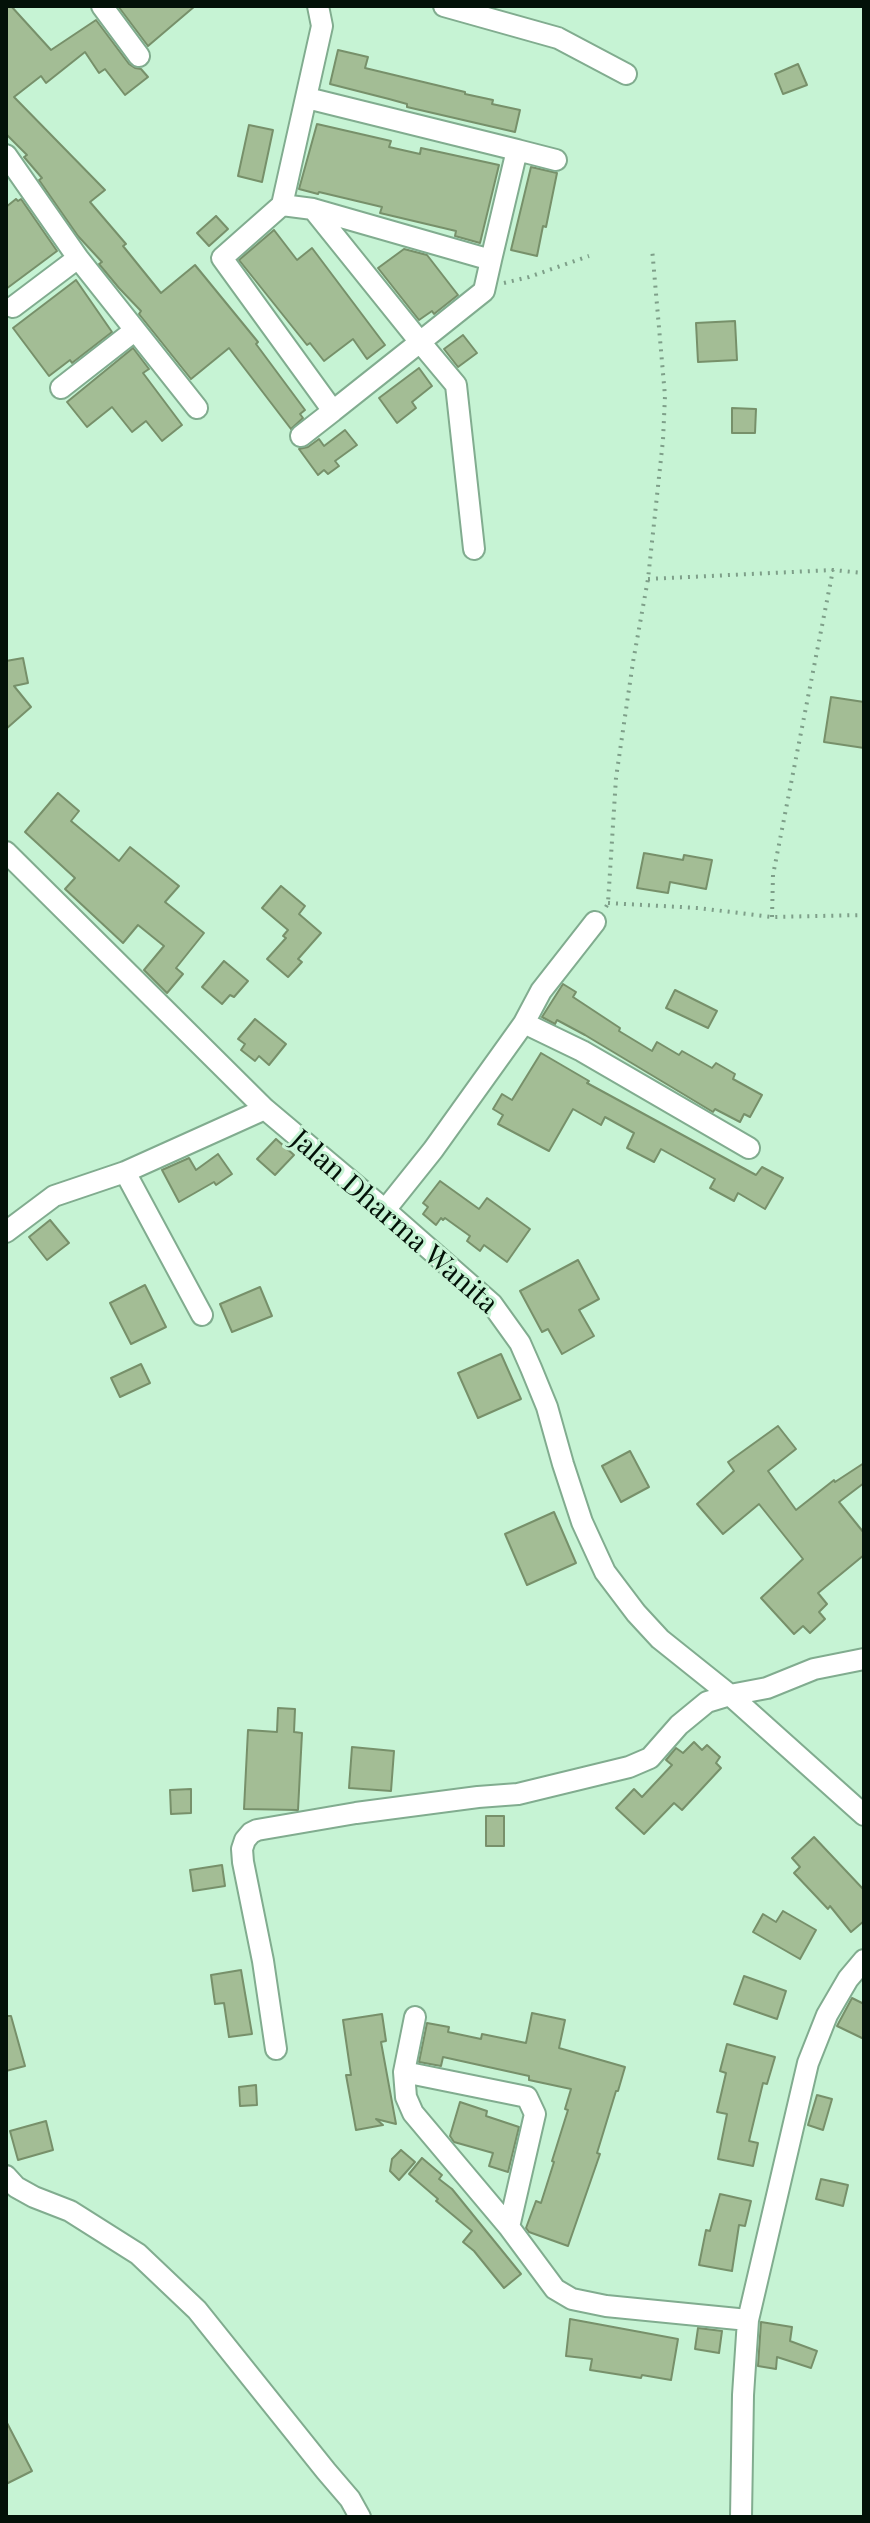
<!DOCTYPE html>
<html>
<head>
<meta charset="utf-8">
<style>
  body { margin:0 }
  #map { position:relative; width:870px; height:2523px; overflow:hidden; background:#c6f3d4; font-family:"Playfair Display",serif }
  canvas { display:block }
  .frame { position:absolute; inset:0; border:8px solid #031108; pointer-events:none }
</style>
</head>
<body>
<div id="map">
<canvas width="870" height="2523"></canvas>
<div class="frame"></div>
</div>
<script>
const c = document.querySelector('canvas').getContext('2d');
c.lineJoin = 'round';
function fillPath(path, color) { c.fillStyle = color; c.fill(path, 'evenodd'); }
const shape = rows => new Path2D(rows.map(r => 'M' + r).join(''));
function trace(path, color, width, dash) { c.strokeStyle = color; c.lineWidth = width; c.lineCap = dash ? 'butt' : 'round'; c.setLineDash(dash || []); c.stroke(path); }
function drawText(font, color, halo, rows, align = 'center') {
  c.font = font + ' "Playfair Display",serif'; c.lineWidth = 6; c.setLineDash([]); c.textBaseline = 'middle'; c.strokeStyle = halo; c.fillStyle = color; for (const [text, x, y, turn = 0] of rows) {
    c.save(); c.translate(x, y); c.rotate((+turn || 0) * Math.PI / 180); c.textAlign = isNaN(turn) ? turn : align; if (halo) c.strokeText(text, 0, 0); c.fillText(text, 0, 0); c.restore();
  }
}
const building = shape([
  [6,6,11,6,51,50,96,20,129,64,135,68,141,69,148,77,125,95,105,69,99,73,85,52,46,83,41,76,14,97,105,190,90,202,126,244,123,246,161,293,195,265,258,342,256,344,305,410,300,414,303,418,291,429,229,348,191,379,139,314,141,311,119,288,99,264,102,262,78,236,39,180,42,178,24,157,27,155,6,134,6,6],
  [118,6,195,6,148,46,118,6],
  [338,50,368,57,365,68,465,92,465,94,493,100,492,104,520,110,515,132,407,107,407,104,389,99,330,84,338,50],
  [798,64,807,85,783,94,775,74,798,64],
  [317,124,391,141,389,147,420,154,421,148,499,165,480,243,455,236,456,231,380,213,382,207,319,192,318,194,299,189,317,124],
  [249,125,273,130,262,182,238,176,249,125],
  [531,167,557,173,546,227,543,226,537,256,511,250,531,167],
  [16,199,18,201,21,199,57,251,6,289,6,207,16,199],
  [216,216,228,229,209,246,197,233,216,216],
  [274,230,297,260,312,248,385,345,367,359,353,339,324,361,310,343,307,345,239,260,274,230],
  [404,249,427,255,458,295,434,314,432,311,419,320,378,268,404,249],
  [76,280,112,332,72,363,70,360,49,376,13,328,76,280],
  [735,321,737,360,698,362,696,323,735,321],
  [463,335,477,353,458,367,444,349,463,335],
  [133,348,149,369,143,373,182,425,162,441,146,421,132,432,112,407,87,427,67,402,133,348],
  [419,368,432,386,412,402,416,408,397,423,379,398,419,368],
  [732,408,756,409,755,433,732,433,732,408],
  [345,430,357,445,335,461,339,466,328,474,324,470,318,475,299,449,308,447,319,439,324,446,345,430],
  [23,658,28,683,14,686,31,707,6,729,6,661,23,658],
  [831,697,864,702,864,748,824,742,831,697],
  [58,793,79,811,71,821,119,861,130,847,179,886,165,902,204,933,176,968,183,974,167,993,144,970,164,946,138,925,123,943,65,889,75,878,25,832,58,793],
  [644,853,683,860,684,855,712,860,706,889,670,882,668,893,637,888,644,853],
  [281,886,305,906,299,914,321,933,298,959,302,962,288,977,267,959,286,938,283,936,288,930,262,908,281,886],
  [224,961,248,981,234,997,230,995,222,1004,202,987,224,961],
  [563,984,576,992,573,997,620,1028,619,1031,652,1051,657,1042,679,1055,682,1051,712,1068,716,1063,735,1074,733,1079,762,1095,750,1117,744,1114,740,1122,715,1109,713,1112,585,1035,557,1020,555,1024,542,1017,563,984],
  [675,990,717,1011,708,1028,666,1008,675,990],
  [255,1019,286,1044,269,1065,259,1056,255,1061,241,1050,245,1044,238,1039,255,1019],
  [541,1053,589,1081,587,1083,756,1175,762,1167,783,1178,765,1209,738,1193,734,1201,710,1188,715,1179,661,1149,654,1162,627,1148,634,1133,605,1117,601,1125,573,1109,549,1151,498,1124,503,1115,493,1109,502,1094,512,1100,541,1053],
  [276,1139,294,1155,275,1175,257,1159,276,1139],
  [218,1154,232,1174,216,1185,214,1182,179,1202,162,1170,189,1158,196,1170,218,1154],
  [440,1181,479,1209,487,1198,530,1229,507,1262,484,1245,480,1251,467,1241,470,1236,445,1218,443,1220,441,1218,436,1225,423,1214,428,1207,423,1203,440,1181],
  [50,1220,69,1243,47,1260,29,1237,50,1220],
  [578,1260,599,1299,579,1310,594,1336,562,1354,548,1329,542,1332,520,1291,578,1260],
  [145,1285,166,1327,131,1344,110,1303,145,1285],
  [260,1287,272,1316,232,1332,220,1304,260,1287],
  [501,1354,521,1399,478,1418,458,1373,501,1354],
  [141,1364,150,1383,120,1397,111,1378,141,1364],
  [778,1426,796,1449,768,1471,796,1510,834,1480,835,1482,864,1463,864,1483,839,1502,864,1533,864,1555,818,1593,827,1604,819,1612,825,1619,810,1633,803,1626,794,1634,761,1598,803,1559,759,1504,723,1534,697,1504,734,1471,728,1462,778,1426],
  [630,1451,649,1487,621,1502,602,1466,630,1451],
  [554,1512,576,1563,527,1585,505,1534,554,1512],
  [278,1708,295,1709,294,1732,302,1733,298,1810,244,1809,248,1730,277,1732,278,1708],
  [694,1742,702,1750,707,1745,720,1757,716,1763,721,1768,682,1810,674,1803,644,1834,616,1808,634,1789,642,1797,672,1765,666,1760,676,1748,683,1753,694,1742],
  [352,1747,394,1751,391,1791,349,1788,352,1747],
  [191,1789,191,1813,171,1814,170,1790,191,1789],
  [486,1816,504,1816,504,1846,486,1846,486,1816],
  [814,1837,864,1890,864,1921,851,1932,830,1906,828,1909,794,1873,800,1867,792,1858,814,1837],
  [222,1865,225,1886,193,1891,190,1870,222,1865],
  [783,1911,816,1930,800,1959,753,1932,763,1914,776,1922,783,1911],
  [241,1970,252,2034,229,2037,224,2003,215,2004,211,1975,241,1970],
  [744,1976,786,1991,777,2019,734,2004,744,1976],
  [852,1998,864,2004,864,2039,837,2026,852,1998],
  [532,2013,565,2020,559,2048,625,2067,618,2091,616,2091,597,2153,600,2154,568,2246,529,2232,526,2228,536,2201,541,2203,554,2162,552,2161,568,2110,565,2109,571,2089,529,2080,529,2076,443,2057,441,2066,419,2062,427,2023,449,2027,448,2032,481,2039,482,2034,526,2043,532,2013],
  [382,2014,386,2041,381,2042,396,2124,376,2119,383,2125,356,2130,346,2075,351,2075,343,2020,382,2014],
  [6,2016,11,2016,25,2066,6,2071,6,2016],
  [727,2044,775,2057,767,2084,763,2083,749,2141,758,2143,753,2166,718,2159,727,2114,717,2112,726,2073,720,2071,727,2044],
  [256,2085,257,2105,240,2106,239,2087,256,2085],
  [817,2095,832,2099,823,2130,808,2125,817,2095],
  [460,2102,487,2111,486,2116,519,2127,508,2172,489,2166,493,2153,454,2142,450,2136,460,2102],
  [46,2121,53,2150,18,2160,10,2131,46,2121],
  [401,2150,415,2162,399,2180,390,2171,392,2159,401,2150],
  [422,2158,442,2175,439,2179,452,2189,521,2274,504,2288,474,2251,463,2242,472,2231,436,2201,438,2199,409,2174,422,2158],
  [821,2179,848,2185,843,2206,816,2199,821,2179],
  [720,2194,751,2201,745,2226,739,2225,732,2271,699,2265,706,2230,710,2231,720,2194],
  [570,2319,678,2339,671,2380,642,2375,641,2378,590,2370,592,2359,566,2356,570,2319],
  [761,2322,792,2327,790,2341,817,2351,811,2368,777,2357,776,2369,758,2366,761,2322],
  [698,2328,722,2331,719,2353,695,2349,698,2328],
  [6,2421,32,2471,6,2484,6,2421]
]);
const path = shape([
  [504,283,529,277,589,256],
  [648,579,833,570,864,573],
  [608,903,698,908,772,917,864,915],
  [606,907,608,903,616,778,633,662,648,579,663,440,665,396,652,248],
  [772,917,773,875,833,570]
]);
const minor = shape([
  [102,6,139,56],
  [444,6,558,38,626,74],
  [517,150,556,160],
  [6,155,78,258,197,408],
  [282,205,313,209,491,260,517,150,307,98],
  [313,209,420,342,333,411,222,258,282,205,322,26,318,6],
  [13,307,78,258],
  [61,388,134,331],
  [301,436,333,411],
  [474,549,456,385,420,342,484,291,491,260],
  [6,852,265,1109,385,1210,492,1304,520,1343,531,1368,547,1407,563,1464,582,1522,605,1572,636,1613,660,1639,730,1695,864,1815],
  [524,1023,582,1051,749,1148],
  [385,1210,433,1150,524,1023,541,991,595,922],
  [6,1232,54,1196,125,1172],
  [202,1315,125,1172,265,1109],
  [415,2017,404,2072,406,2097,413,2113,509,2227,555,2289,572,2299,606,2306,748,2320],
  [276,2049,263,1961,243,1862,242,1849,245,1840,251,1833,257,1830,356,1813,478,1797,518,1794,629,1767,650,1758,679,1725,707,1702,730,1695,767,1688,814,1669,864,1659],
  [404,2072,527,2097,535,2114,509,2227],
  [6,2176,16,2187,34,2197,70,2211,138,2254,197,2310,326,2471,350,2499,360,2517],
  [741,2517,743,2395,748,2320,808,2063,827,2015,848,1979,864,1960]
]);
const streetNames = [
  ["Jalan Dharma Wanita",394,1222,41]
];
fillPath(building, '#a3bd95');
trace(building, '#77906a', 2);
trace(minor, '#81ac8f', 24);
trace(path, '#7e9f89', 4, [2, 6]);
trace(minor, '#fff', 20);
drawText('28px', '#031108', '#c6f3d4', streetNames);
</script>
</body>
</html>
